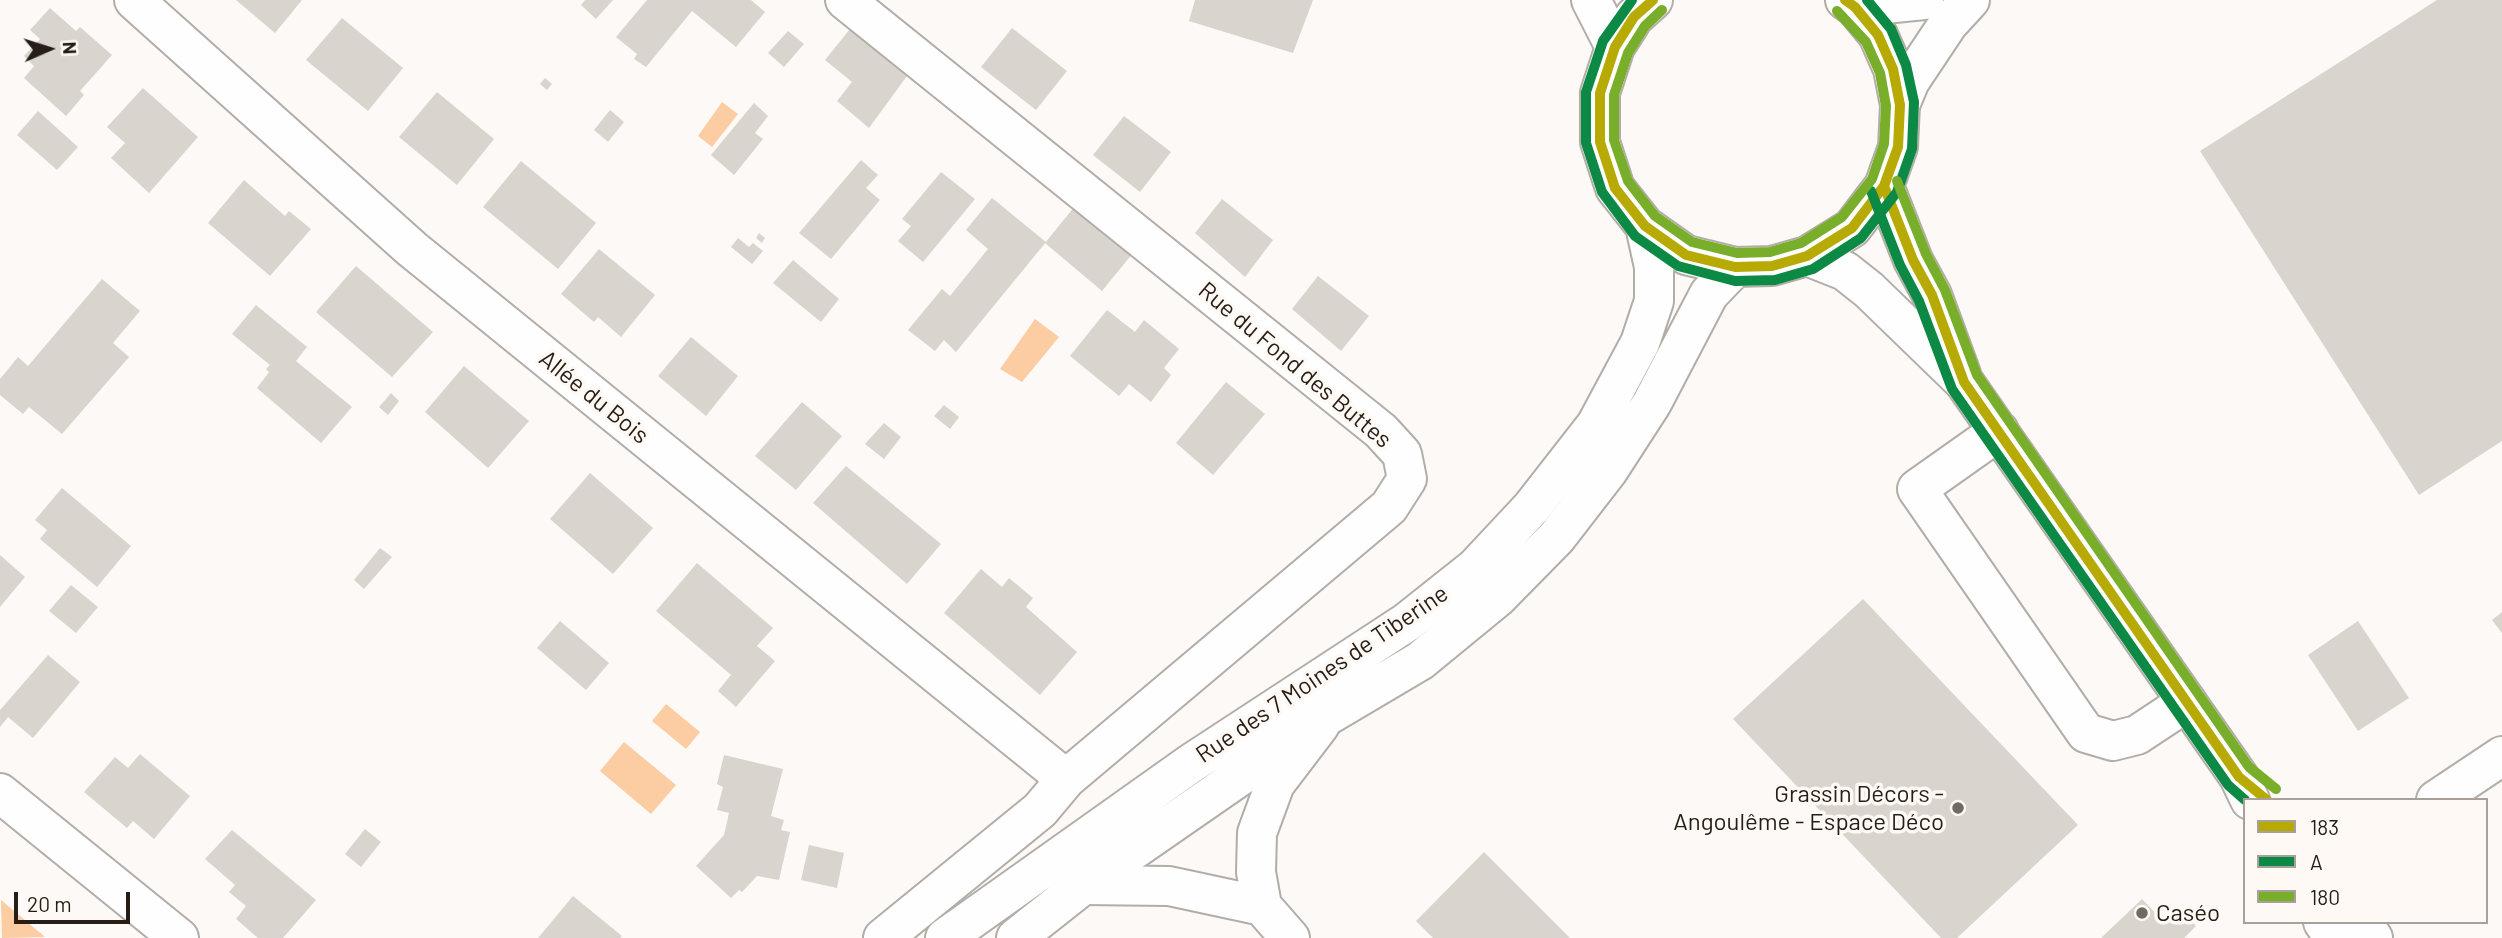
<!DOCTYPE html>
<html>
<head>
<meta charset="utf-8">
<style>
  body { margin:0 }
  #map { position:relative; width:2502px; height:938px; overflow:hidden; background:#fcf9f6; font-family:Barlow,sans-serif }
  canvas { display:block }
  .legend { position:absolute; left:2243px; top:798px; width:245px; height:126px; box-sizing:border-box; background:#fef9f4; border:2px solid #a8a19b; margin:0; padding:9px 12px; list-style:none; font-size:21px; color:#261d16 }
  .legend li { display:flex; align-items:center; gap:14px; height:35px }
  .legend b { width:35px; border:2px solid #a8a19b }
  .north { position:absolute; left:14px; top:14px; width:70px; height:70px; -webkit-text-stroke:5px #fef9f4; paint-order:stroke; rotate:87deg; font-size:19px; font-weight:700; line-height:28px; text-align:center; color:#261d16 }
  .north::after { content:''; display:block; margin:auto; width:24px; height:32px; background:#261d16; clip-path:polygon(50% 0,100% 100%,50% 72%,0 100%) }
  .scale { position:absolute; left:14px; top:892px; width:116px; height:32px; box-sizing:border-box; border:4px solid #261d16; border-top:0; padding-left:9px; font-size:21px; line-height:24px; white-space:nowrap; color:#261d16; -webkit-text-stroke:5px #fef9f4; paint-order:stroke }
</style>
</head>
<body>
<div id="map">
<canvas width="2502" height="938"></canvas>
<ul class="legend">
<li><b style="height:9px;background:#b7aa04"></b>183</li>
<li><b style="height:9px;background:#0b8945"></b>A</li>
<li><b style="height:9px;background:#79ae2b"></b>180</li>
</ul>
<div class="north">N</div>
<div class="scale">20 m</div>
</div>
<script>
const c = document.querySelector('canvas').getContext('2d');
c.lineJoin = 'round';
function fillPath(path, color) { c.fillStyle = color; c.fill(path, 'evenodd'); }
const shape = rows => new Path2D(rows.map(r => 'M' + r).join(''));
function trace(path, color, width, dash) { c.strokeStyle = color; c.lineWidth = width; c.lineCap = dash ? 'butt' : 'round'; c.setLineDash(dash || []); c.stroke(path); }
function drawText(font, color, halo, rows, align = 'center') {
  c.font = font + ' Barlow,sans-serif'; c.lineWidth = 7; c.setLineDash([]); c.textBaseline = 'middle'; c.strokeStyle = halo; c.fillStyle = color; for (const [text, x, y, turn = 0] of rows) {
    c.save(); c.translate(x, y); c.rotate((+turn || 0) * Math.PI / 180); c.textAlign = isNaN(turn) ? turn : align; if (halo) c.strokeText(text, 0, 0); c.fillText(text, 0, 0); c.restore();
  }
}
const water = shape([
  [722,102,738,114,712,147,698,136],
  [1035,319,1059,337,1022,382,1000,369],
  [666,704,700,732,686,749,652,721],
  [624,742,676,785,651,814,600,771],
  [1,900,45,937,2,938]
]);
const building = shape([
  [236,0,302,0,275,33],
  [585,0,613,0,596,19,581,5],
  [647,0,751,0,765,12,736,47,692,11,646,67,634,59,637,54,616,37],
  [1195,0,1313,0,1293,53,1189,21],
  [2437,0,2502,0,2502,441,2419,495,2200,151],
  [50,8,76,31,80,27,112,55,80,91,84,95,66,116,24,78,34,66,24,56,40,39,30,30],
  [342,18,403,68,368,111,306,60],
  [1012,28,1067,71,1036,110,981,67],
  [850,29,907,76,869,128,837,101,852,82,825,60],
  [788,31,804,44,784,67,768,53],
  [545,78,552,84,547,90,540,84],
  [143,88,198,137,149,193,111,158,125,143,107,127],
  [437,92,494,139,457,185,399,137],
  [754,103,768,116,755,133,763,139,734,175,711,155],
  [610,110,624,122,608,142,594,130],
  [38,111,78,147,57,170,17,135],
  [1124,116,1171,152,1140,192,1093,155],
  [861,160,878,175,866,188,880,200,831,259,799,233],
  [521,161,596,223,558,269,483,207],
  [941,172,975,199,923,262,898,241,911,226,902,219],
  [244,180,285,216,289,211,311,229,270,276,208,223],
  [992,198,1046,242,956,352,944,340,935,351,908,330,942,289,950,296,988,249,966,230],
  [1222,199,1273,240,1245,277,1195,233],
  [1075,206,1133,253,1102,291,1045,243],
  [759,233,765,238,762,243,756,238],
  [738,238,749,247,753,243,763,251,752,264,731,247],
  [599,249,655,295,621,337,598,317,594,322,561,294],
  [793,260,839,299,821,322,773,283],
  [356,266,433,332,392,377,316,312],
  [1318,276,1369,316,1341,351,1292,309],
  [102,279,140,311,113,343,129,357,62,434,29,407,23,414,0,395,0,379,18,357,28,366],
  [256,305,307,347,296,361,352,407,321,443,257,388,269,372,266,369,270,365,232,334],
  [1107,310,1135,332,1144,320,1179,349,1164,368,1171,375,1151,402,1129,384,1119,396,1070,356],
  [691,337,738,376,706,416,658,376],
  [464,366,529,421,488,468,425,412],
  [1226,382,1265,414,1213,475,1176,443],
  [391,393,399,401,388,415,379,407],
  [802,402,842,436,796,490,755,456],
  [944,405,959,417,950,429,934,416],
  [884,423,901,437,884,459,865,444],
  [846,466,941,544,907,584,813,503],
  [590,473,653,528,613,574,550,519],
  [62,488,131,546,97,587,40,539,47,530,35,520],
  [380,548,392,557,364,589,354,580],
  [0,555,25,577,0,607],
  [697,563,773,628,757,646,775,661,736,707,718,691,731,675,656,611],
  [981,569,1002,587,1009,578,1033,598,1026,607,1077,652,1040,695,944,613],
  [71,585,98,607,76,633,49,611],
  [1863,599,2078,825,1957,938,1941,938,1733,719],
  [2502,612,2502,633,2492,620],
  [560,621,609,663,586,690,537,648],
  [2358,621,2409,698,2358,731,2308,655],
  [48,655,80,682,33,738,8,717,0,727,0,710],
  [140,754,190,796,154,839,133,821,127,828,84,792,115,757,128,768],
  [724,755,783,769,771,816,784,820,781,830,790,832,779,880,757,876,742,892,739,890,731,898,696,866,724,835,729,813,717,810,723,787,717,784],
  [365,829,381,842,361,867,345,854],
  [232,830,316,900,283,938,258,938,236,919,246,906,229,892,235,885,205,859],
  [809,845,844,853,837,888,801,880],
  [1484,852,1570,938,1433,938,1416,921],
  [573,896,622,936,620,938,538,938],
  [2142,899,2162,920,2177,905,2196,926,2184,938,2101,938]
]);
const minor = shape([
  [134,0,412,249,1066,779],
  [845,0,1381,431,1402,454,1407,479,1389,507,1066,779,1040,810,883,938],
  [1855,7,1924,0],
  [1900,105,1910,81,1948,24,1970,0],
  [1999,431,1917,489,2086,733,2113,741,2137,735,2187,702],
  [0,793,179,938],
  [2436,800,2502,756],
  [1083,885,1169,886,1262,906,1290,938],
  [1262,906,1256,872,1257,833,1275,784,1320,725]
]);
const major = shape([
  [1591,0,1615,47],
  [1653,0,1634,17,1615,47,1600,93,1600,142,1615,188,1645,226,1686,255,1735,267,1772,266,1807,256,1852,228,1884,186,1898,147,1900,105,1893,69,1878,35,1855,7,1845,0],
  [1884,186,1913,260,1932,295,1961,374],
  [1807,256,1845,271,1869,290,1964,382,2239,777,2250,800],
  [2323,922,2334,938],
  [2362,922,2373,938],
  [945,938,1190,764,1407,622,1475,568,1532,507,1596,425,1640,343,1654,301,1654,267,1645,226],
  [1016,938,1083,885,1327,716,1420,661,1498,597,1557,537,1608,471,1652,403,1709,294,1735,267]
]);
const bus1 = shape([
  [1653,0,1634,17,1615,47,1600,93,1600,142,1615,188,1645,226,1686,255,1735,267,1772,266,1807,256,1852,228,1884,186,1898,147,1900,105,1893,69,1878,35,1855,7,1845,0],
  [1884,186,1913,260,1932,295,1964,382,2239,777,2267,800]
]);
const bus2 = shape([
  [1632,0,1603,41,1586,92,1586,143,1602,192,1635,236,1678,266,1735,281,1775,280,1813,269,1861,238,1897,192,1912,149,1914,102,1906,65,1891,29,1867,0],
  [1871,191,1900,265,1919,301,1952,389,2228,785,2245,800]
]);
const bus3 = shape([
  [1662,10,1645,26,1628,53,1614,95,1614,140,1628,181,1655,216,1692,242,1737,253,1770,252,1801,243,1842,217,1872,179,1884,144,1886,106,1880,73,1866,42,1837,11],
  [1897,181,1926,254,1945,290,1977,375,2249,767,2276,789]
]);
const markers = [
  [1958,808,7,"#716a64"],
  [2142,913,7,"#716a64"]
];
const streetNames = [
  ["Rue du Fond des Buttes",1295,365,40],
  ["Allée du Bois",594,397,39],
  ["Rue des 7 Moines de Tiberine",1322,674,-34]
];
const poiNames = [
  ["Grassin Décors -",1944,794],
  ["Angoulême - Espace Déco",1944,822],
  ["Caséo",2156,913,"left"]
];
fillPath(water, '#fccca3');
fillPath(building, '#dad4cf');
trace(minor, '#b2ada7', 42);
trace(major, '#b2ada7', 42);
trace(minor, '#fffefe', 38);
trace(major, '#fffefe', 38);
trace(bus1, '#b7aa04', 10);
trace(bus2, '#0b8945', 10);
trace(bus3, '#79ae2b', 10);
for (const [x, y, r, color] of markers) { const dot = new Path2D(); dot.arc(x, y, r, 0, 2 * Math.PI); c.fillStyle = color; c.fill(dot); trace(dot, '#fef9f4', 2.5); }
drawText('24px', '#261d16', '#fef9f4', streetNames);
drawText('24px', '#261d16', '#fef9f4', poiNames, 'right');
</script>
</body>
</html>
